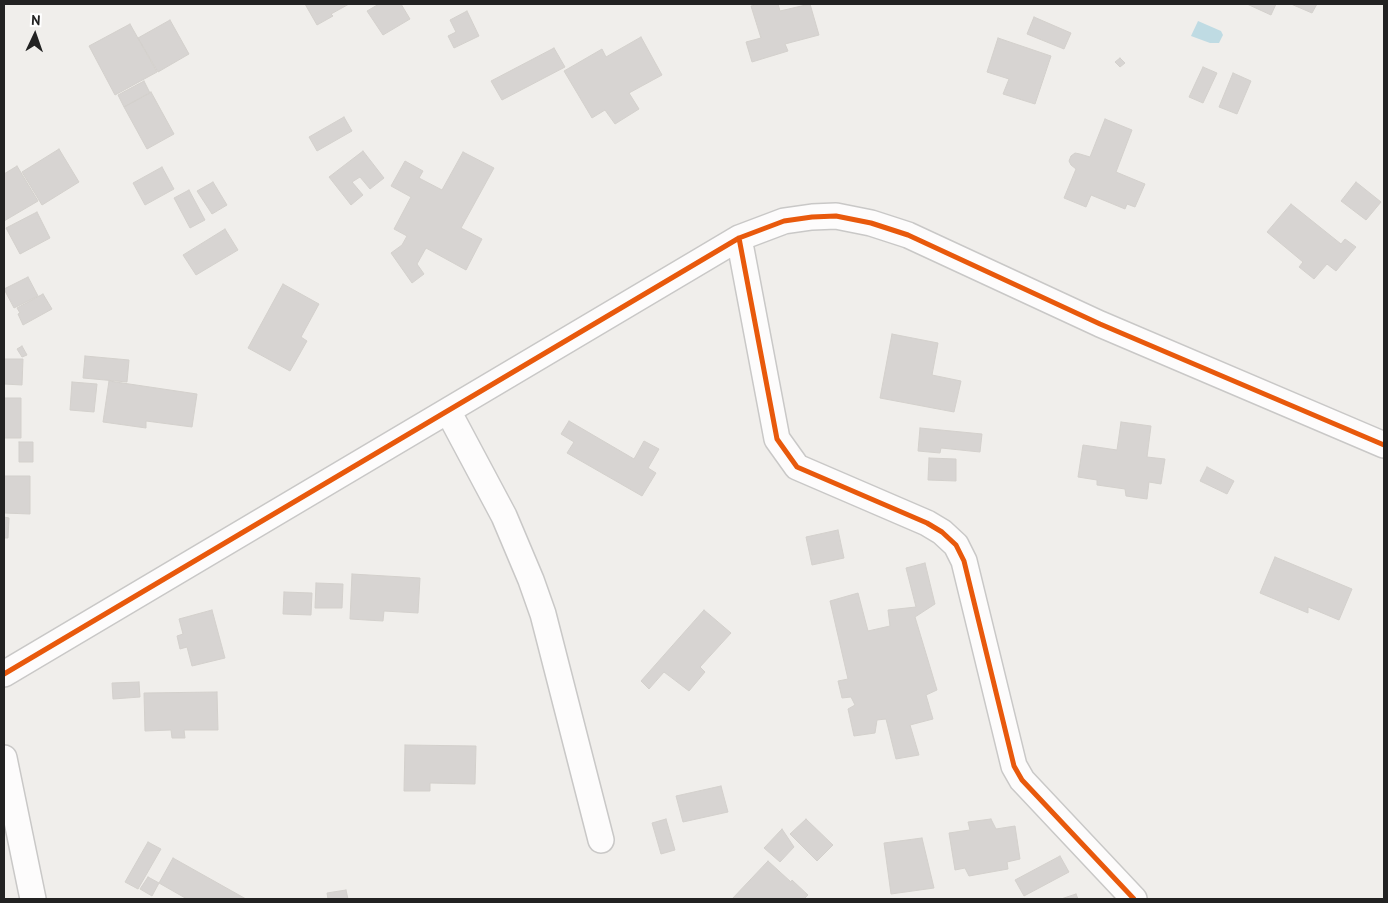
<!DOCTYPE html>
<html>
<head>
<meta charset="utf-8">
<style>
  body { margin:0 }
  #map { position:relative; width:1388px; height:903px; overflow:hidden; background:#f0eeeb; font-family:"PT Sans",sans-serif }
  canvas { display:block }
  .frame { position:absolute; inset:0; border:5px solid #222; pointer-events:none }
  .north { position:absolute; left:10px; top:10px; width:50px; height:50px; -webkit-text-stroke:4px #fff; paint-order:stroke; rotate:3deg; font-size:14px; font-weight:700; line-height:20px; text-align:center; color:#222 }
  .north::after { content:''; display:block; margin:auto; width:18px; height:22px; background:#222; clip-path:polygon(50% 0,100% 100%,50% 72%,0 100%) }
</style>
</head>
<body>
<div id="map">
<canvas width="1388" height="903"></canvas>
<div class="frame"></div>
<div class="north">N</div>
</div>
<script>
const c = document.querySelector('canvas').getContext('2d');
c.lineJoin = 'round';
function fillPath(path, color) { c.fillStyle = color; c.fill(path, 'evenodd'); }
const shape = rows => new Path2D(rows.map(r => 'M' + r).join(''));
function trace(path, color, width, dash) { c.strokeStyle = color; c.lineWidth = width; c.lineCap = dash ? 'butt' : 'round'; c.setLineDash(dash || []); c.stroke(path); }
const water = shape([
  [1198,21,1221,31,1223,35,1219,43,1210,43,1191,36]
]);
const building = shape([
  [305,4,349,4,331,14,333,16,317,25,305,4],
  [379,4,401,4,410,19,383,35,367,11,379,4],
  [761,4,778,4,780,11,810,4,819,35,785,44,788,51,752,62,746,42,761,38,751,6,761,4],
  [1247,4,1276,4,1271,15,1247,4],
  [1291,4,1317,4,1312,13,1291,4],
  [467,11,479,36,454,48,448,36,456,32,450,20,467,11],
  [1034,17,1071,33,1064,49,1027,34,1034,17],
  [170,20,189,54,158,72,138,38,170,20],
  [130,24,157,72,115,95,89,46,130,24],
  [641,37,662,75,629,93,639,109,615,124,605,110,592,118,564,71,602,49,606,57,641,37],
  [998,38,1051,56,1035,104,1003,94,1009,79,987,72,998,38],
  [554,48,565,67,502,100,491,81,554,48],
  [1120,58,1125,63,1120,67,1115,62,1120,58],
  [1203,67,1217,73,1203,103,1189,97,1203,67],
  [1233,73,1251,81,1237,114,1219,107,1233,73],
  [144,81,150,93,124,107,118,95,144,81],
  [151,92,174,134,147,149,124,107,151,92],
  [344,117,352,131,317,151,309,137,344,117],
  [1105,119,1132,130,1116,172,1145,184,1135,207,1127,204,1125,209,1091,195,1086,207,1064,198,1076,169,1071,165,1069,161,1071,156,1075,153,1080,154,1090,157,1105,119],
  [59,149,79,182,42,205,22,172,59,149],
  [363,151,384,178,370,189,360,177,352,182,363,195,351,205,329,177,363,151],
  [463,152,494,168,461,228,482,239,466,270,426,248,417,264,424,274,412,283,391,253,402,245,407,236,394,229,411,197,391,186,405,161,423,171,419,178,442,190,463,152],
  [17,166,38,201,4,221,4,174,17,166],
  [162,167,174,189,145,205,133,183,162,167],
  [213,182,227,205,212,214,197,191,213,182],
  [1356,182,1381,202,1366,220,1341,201,1356,182],
  [189,190,205,220,190,228,174,198,189,190],
  [1291,204,1341,244,1345,239,1356,247,1336,271,1327,264,1314,279,1299,267,1303,262,1267,232,1291,204],
  [37,212,50,238,20,254,6,228,37,212],
  [225,229,238,250,196,275,183,255,225,229],
  [28,277,38,296,14,308,4,289,28,277],
  [283,284,319,304,301,337,307,341,290,371,248,348,283,284],
  [43,294,52,309,23,325,18,314,20,313,17,308,43,294],
  [892,334,938,343,932,375,961,381,954,412,880,398,892,334],
  [22,346,27,355,22,357,17,349,22,346],
  [85,356,129,360,127,382,83,378,85,356],
  [4,359,23,359,22,385,4,384,4,359],
  [109,381,197,394,192,427,146,421,146,428,103,422,109,381],
  [72,382,97,384,94,412,70,410,72,382],
  [4,398,21,398,21,438,4,438,4,398],
  [569,421,634,459,644,441,659,449,648,468,656,473,642,496,567,453,574,442,561,434,569,421],
  [1121,422,1151,426,1147,457,1165,459,1161,484,1149,482,1147,499,1126,496,1125,489,1097,485,1097,480,1078,477,1083,445,1117,450,1121,422],
  [920,428,982,434,980,452,941,448,940,453,918,451,920,428],
  [19,442,33,442,33,462,19,462,19,442],
  [929,458,956,459,956,481,928,480,929,458],
  [1207,467,1234,481,1227,494,1200,481,1207,467],
  [4,476,30,476,30,514,4,513,4,476],
  [4,517,9,518,8,538,4,538,4,517],
  [838,530,844,558,812,565,806,537,838,530],
  [1275,557,1352,589,1339,620,1308,607,1308,613,1260,593,1275,557],
  [925,563,935,604,915,617,937,690,926,695,933,719,910,725,919,755,896,759,886,719,877,720,875,733,854,736,848,709,855,705,851,697,842,698,838,681,848,679,830,601,858,593,868,631,890,626,888,610,916,607,906,568,925,563],
  [352,574,420,578,418,613,384,611,383,621,350,619,352,574],
  [316,583,343,584,342,608,315,608,316,583],
  [284,592,312,593,311,615,283,614,284,592],
  [212,610,225,658,192,666,187,647,180,649,177,636,183,634,179,619,212,610],
  [704,610,731,633,700,667,705,672,689,691,664,672,649,689,641,681,704,610],
  [139,682,140,697,113,699,112,683,139,682],
  [217,692,218,730,184,730,185,738,172,738,171,730,145,731,144,693,217,692],
  [405,745,476,746,475,784,430,783,430,791,404,791,405,745],
  [721,786,728,812,683,822,676,796,721,786],
  [666,819,675,850,661,854,652,823,666,819],
  [806,819,833,845,817,861,790,834,806,819],
  [991,819,996,829,1015,826,1020,859,1007,862,1008,869,969,876,965,868,955,870,949,833,970,830,968,822,991,819],
  [782,829,794,847,780,862,764,848,782,829],
  [922,838,934,888,891,894,884,843,922,838],
  [148,842,161,849,138,889,125,882,148,842],
  [1060,856,1069,872,1024,896,1015,880,1060,856],
  [173,858,246,899,187,899,159,883,173,858],
  [768,861,791,882,792,880,808,895,804,899,732,899,768,861],
  [148,877,159,883,152,896,140,889,148,877],
  [346,890,348,899,328,899,327,893,346,890],
  [1076,894,1078,899,1061,899,1076,894]
]);
const street = shape([
  [739,238,777,439,797,467,927,523,942,532,956,545,964,561,1014,766,1022,780,1134,899],
  [448,411,504,516,531,580,543,614,601,840],
  [4,674,739,238,784,221,812,217,836,216,871,223,908,235,1100,324,1384,445],
  [4,758,33,899]
]);
const cycleway = shape([
  [739,238,777,439,797,467,927,523,942,532,956,545,964,561,1014,766,1022,780,1134,899],
  [4,674,739,238,784,221,812,217,836,216,871,223,908,235,1100,324,1384,445]
]);
fillPath(water, '#bfdbe3');
fillPath(building, '#d7d4d2');
trace(building, '#d3d0cc', 1);
trace(street, '#c9c8c7', 28);
trace(street, '#fdfcfc', 25);
trace(cycleway, '#e8590c', 5);
</script>
</body>
</html>
